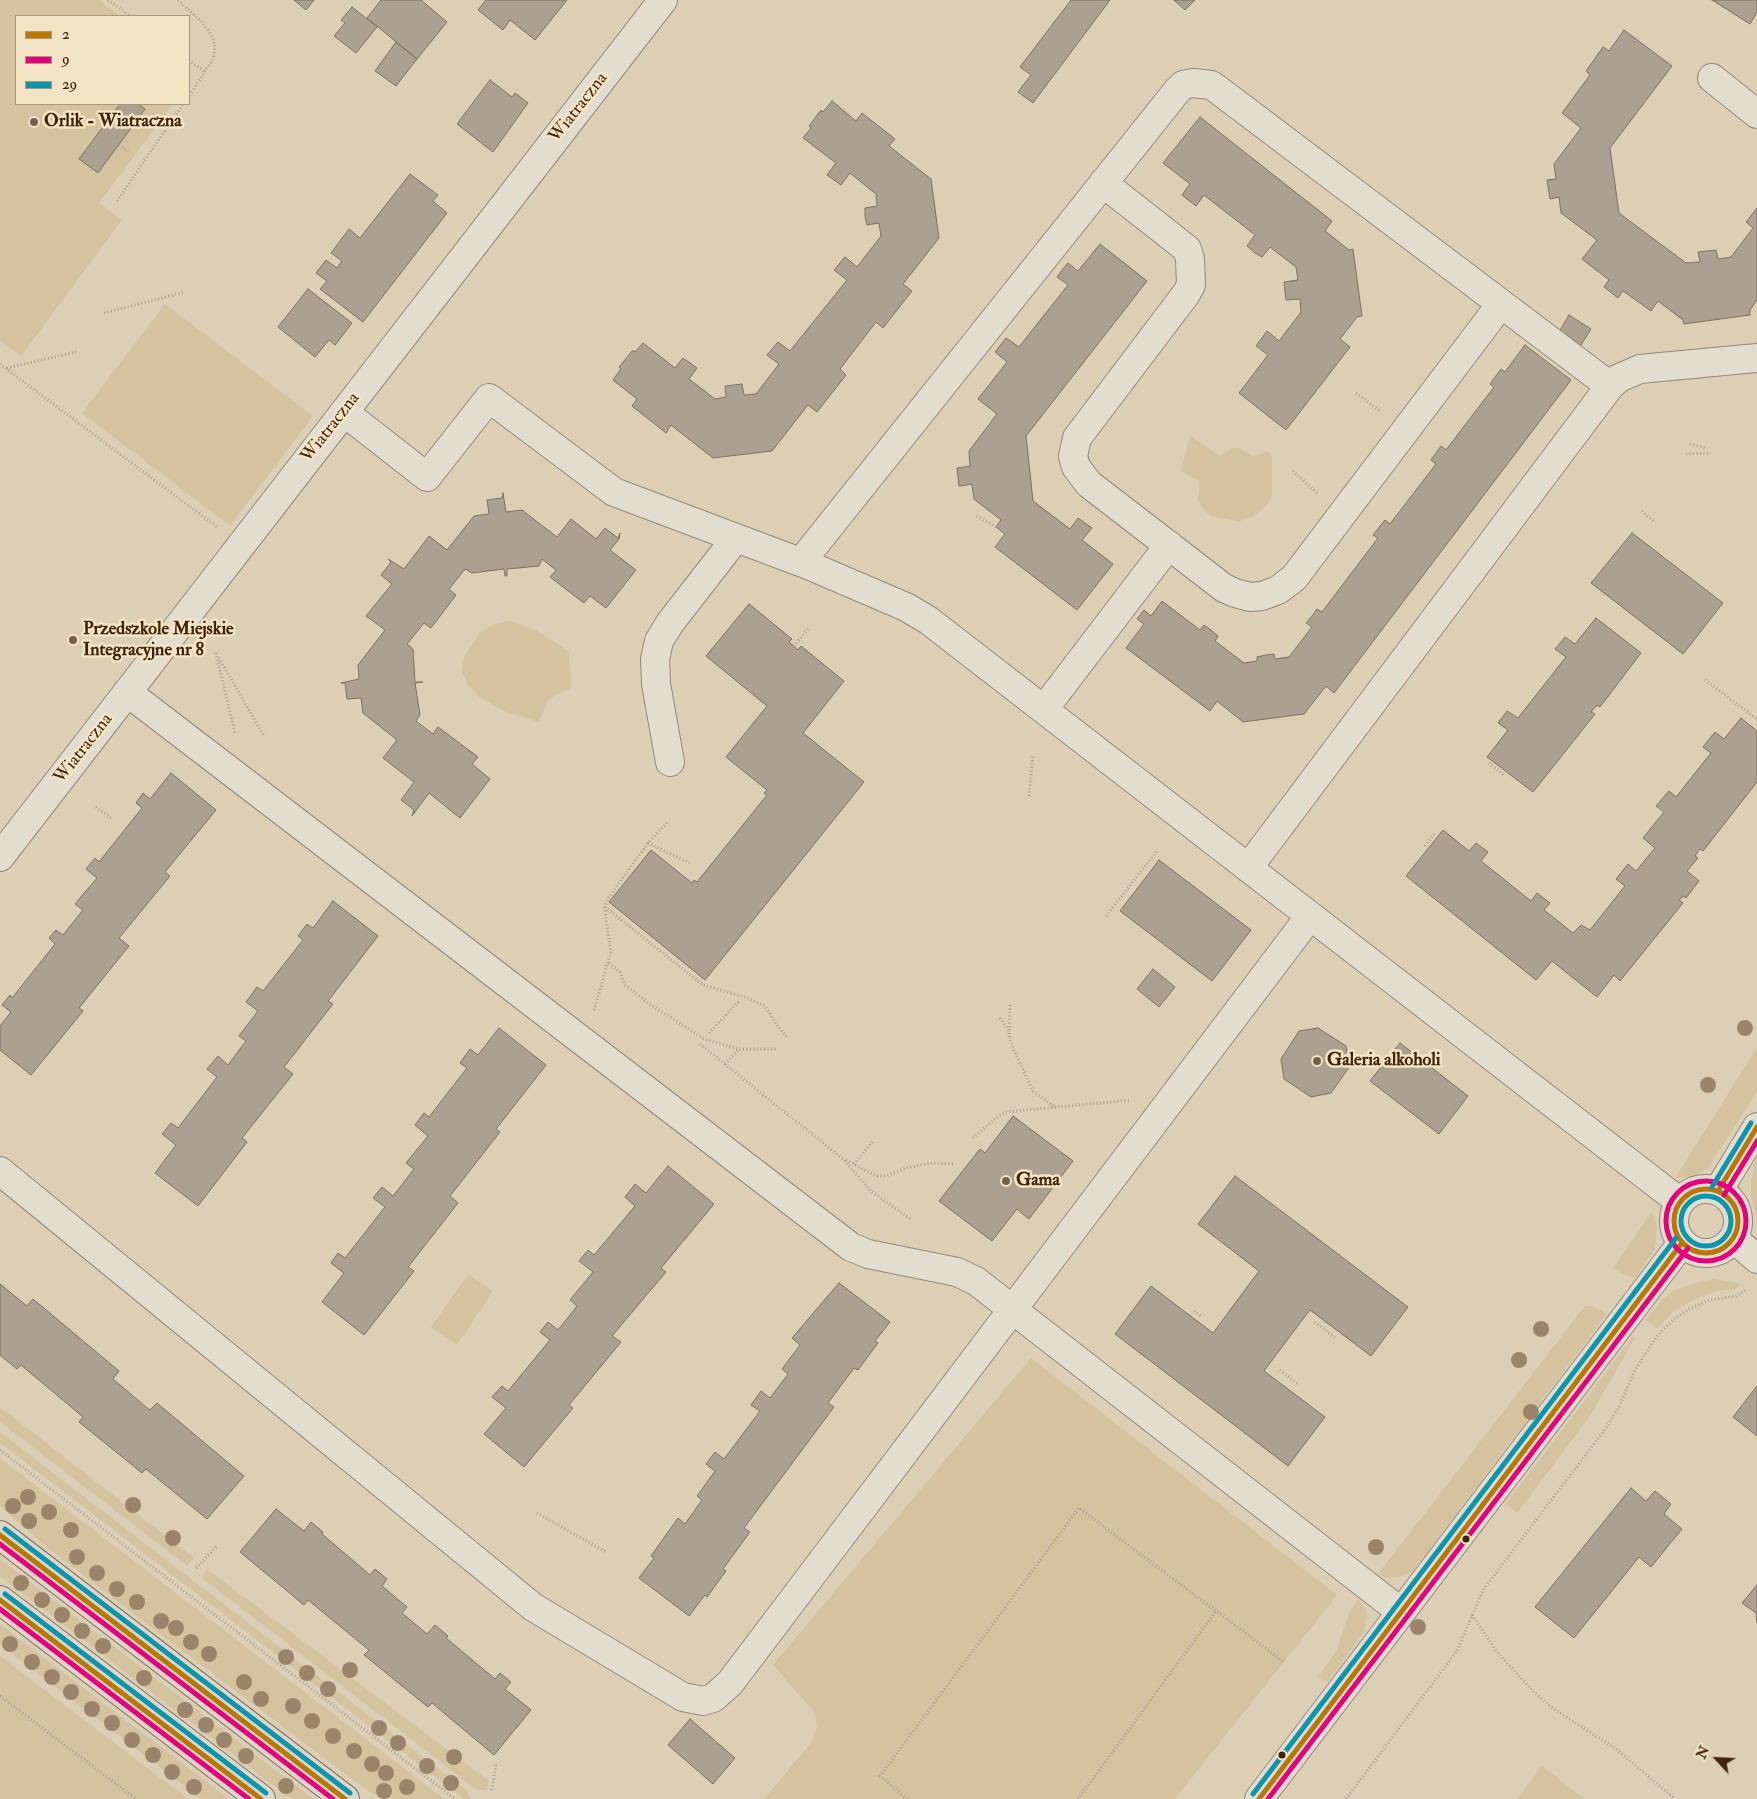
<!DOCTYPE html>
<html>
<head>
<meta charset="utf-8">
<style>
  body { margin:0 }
  #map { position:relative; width:1757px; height:1799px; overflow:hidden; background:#dccfb6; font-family:"IM FELL Double Pica",serif }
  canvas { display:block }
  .legend { position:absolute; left:15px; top:15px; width:175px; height:90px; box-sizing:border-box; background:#f3e4c5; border:1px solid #ab977b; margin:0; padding:6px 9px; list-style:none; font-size:15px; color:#40240c }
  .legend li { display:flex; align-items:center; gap:10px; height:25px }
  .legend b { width:25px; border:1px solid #ab977b }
  .north { position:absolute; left:1692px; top:1734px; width:50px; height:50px; -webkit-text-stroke:4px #f3e4c5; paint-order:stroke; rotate:295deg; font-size:14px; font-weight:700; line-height:20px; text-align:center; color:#40240c }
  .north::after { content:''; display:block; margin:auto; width:18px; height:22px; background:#40240c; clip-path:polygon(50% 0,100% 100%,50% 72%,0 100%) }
</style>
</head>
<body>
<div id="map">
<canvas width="1757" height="1799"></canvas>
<ul class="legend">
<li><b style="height:6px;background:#b77804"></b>2</li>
<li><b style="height:6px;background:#e5007d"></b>9</li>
<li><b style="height:6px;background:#0a95b1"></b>29</li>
</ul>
<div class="north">N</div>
</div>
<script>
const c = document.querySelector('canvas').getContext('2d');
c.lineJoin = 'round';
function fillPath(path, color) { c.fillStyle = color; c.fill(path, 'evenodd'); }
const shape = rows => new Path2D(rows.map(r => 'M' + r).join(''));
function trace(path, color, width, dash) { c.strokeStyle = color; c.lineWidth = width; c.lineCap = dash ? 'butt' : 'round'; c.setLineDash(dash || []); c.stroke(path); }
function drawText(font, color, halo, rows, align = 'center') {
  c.font = font + ' "IM FELL Double Pica",serif'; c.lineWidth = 5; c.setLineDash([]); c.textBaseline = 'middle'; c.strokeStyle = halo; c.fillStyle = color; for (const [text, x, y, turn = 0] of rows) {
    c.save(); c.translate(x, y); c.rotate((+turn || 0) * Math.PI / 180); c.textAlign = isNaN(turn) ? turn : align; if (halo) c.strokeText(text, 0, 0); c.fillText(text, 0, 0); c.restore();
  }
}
const green = shape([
  [0,0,98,0,120,16,16,16,16,104,173,104,99,203,122,220,21,356,0,340],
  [165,304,313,416,230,526,82,413],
  [1190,435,1219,456,1232,448,1239,448,1253,456,1269,451,1272,456,1272,495,1268,504,1251,518,1239,521,1210,516,1200,505,1198,499,1200,481,1181,471],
  [509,621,537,631,569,652,571,688,555,695,547,703,539,722,504,711,480,698,467,684,462,671,464,657,481,632,495,624],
  [1757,1048,1757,1092,1708,1168,1691,1177,1675,1178],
  [1757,1156,1757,1216,1751,1195,1751,1181],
  [1652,1212,1657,1228,1655,1249,1635,1278,1624,1275,1613,1268],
  [468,1274,493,1291,457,1345,431,1327],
  [1714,1279,1741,1284,1736,1289,1718,1291,1697,1298,1673,1312,1657,1329,1646,1320,1664,1298,1673,1291,1695,1283],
  [1585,1306,1593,1306,1607,1314,1417,1566,1411,1572,1399,1577,1386,1578,1378,1574],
  [1633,1337,1635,1338,1590,1416,1517,1513,1506,1504],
  [1031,1358,1337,1595,1175,1799,764,1799,811,1743,817,1727,814,1712,773,1665],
  [0,1407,194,1558,187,1566,0,1422],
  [0,1432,467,1791,471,1799,464,1799,0,1443],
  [0,1458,444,1799,385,1799,369,1792,126,1608,44,1545,0,1506],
  [0,1559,265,1762,314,1799,291,1799,0,1576],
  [207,1569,489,1781,487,1790,477,1790,202,1578],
  [1358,1599,1365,1609,1367,1616,1364,1632,1328,1681,1322,1680,1318,1677,1337,1650,1348,1616],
  [0,1624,229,1799,202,1799,0,1645],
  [0,1656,183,1795,187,1799,0,1799],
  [1542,1766,1585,1799,1517,1799]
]);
const building = shape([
  [294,0,314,0,306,10,294,0],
  [381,0,421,0,447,22,417,59,367,18,381,0],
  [486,0,567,0,535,40,510,20,503,30,478,10,486,0],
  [1071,0,1110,0,1033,103,1018,92,1031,75,1020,67,1071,0],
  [1174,0,1195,0,1185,10,1174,0],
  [1712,0,1757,0,1757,12,1750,24,1712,0],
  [352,7,377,27,356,53,334,36,345,23,341,20,352,7],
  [1624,30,1672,66,1610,148,1619,213,1686,263,1700,262,1698,252,1716,250,1718,259,1731,257,1753,228,1746,222,1757,208,1757,300,1750,310,1750,315,1684,324,1683,320,1658,301,1651,311,1623,291,1618,298,1604,287,1609,280,1582,259,1597,240,1561,213,1559,197,1550,199,1547,180,1556,179,1554,164,1581,128,1562,113,1590,75,1586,71,1603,47,1609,51,1624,30],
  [396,42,417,59,396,86,375,71,396,42],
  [490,80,512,97,515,93,528,103,493,152,457,124,490,80],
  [832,101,856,121,862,113,895,139,889,146,931,179,939,238,903,284,912,291,883,328,876,322,840,369,846,375,817,412,808,405,772,451,713,458,671,425,666,433,632,406,637,399,613,380,621,369,619,367,633,350,635,352,643,343,675,368,683,358,697,368,689,379,715,399,726,397,725,386,742,384,744,395,756,394,779,364,767,355,778,342,790,351,847,280,834,270,845,257,857,267,881,236,879,223,867,225,865,216,865,208,877,206,876,194,850,173,841,185,827,175,836,163,803,138,811,128,809,126,821,110,823,112,832,101],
  [120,104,138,104,145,109,98,173,79,159,120,104],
  [1200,117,1332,221,1325,231,1349,250,1353,249,1362,316,1357,317,1340,339,1350,347,1286,430,1239,393,1268,355,1256,346,1267,331,1279,341,1301,312,1300,299,1286,300,1284,282,1298,280,1296,267,1270,247,1262,257,1255,253,1247,246,1255,235,1204,195,1196,206,1182,195,1190,184,1163,163,1200,117],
  [410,174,438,195,433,201,447,213,363,322,320,289,327,281,316,273,326,260,337,268,342,261,331,253,349,229,360,238,410,174],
  [1100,244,1147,281,1026,436,1033,501,1070,529,1078,518,1092,528,1082,540,1113,564,1077,610,995,547,1005,534,996,527,1001,520,974,499,972,484,959,486,957,468,970,466,969,451,997,414,978,399,1007,362,995,352,1006,338,1019,347,1068,285,1057,277,1062,270,1068,263,1078,271,1100,244],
  [308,289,352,323,335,345,329,340,315,357,278,327,308,289],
  [1569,315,1591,329,1579,348,1557,335,1569,315],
  [1525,345,1571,380,1334,693,1326,686,1304,714,1243,722,1217,701,1210,711,1126,648,1144,624,1137,619,1144,610,1151,616,1162,601,1200,630,1204,625,1211,630,1218,636,1215,641,1244,663,1257,661,1257,657,1266,655,1274,654,1275,659,1289,657,1312,627,1306,623,1312,616,1317,609,1322,612,1378,538,1373,535,1385,520,1390,524,1436,464,1431,460,1441,446,1446,450,1494,387,1490,384,1501,369,1505,372,1525,345],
  [503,493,506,512,522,510,557,537,571,519,596,539,605,528,618,538,620,533,619,539,610,550,636,570,606,608,590,596,584,603,550,577,556,570,542,559,539,566,507,569,507,576,505,576,504,569,472,573,465,569,449,589,456,595,431,628,424,623,407,644,413,649,415,682,423,682,415,683,420,715,416,721,433,734,438,727,478,757,472,764,490,779,460,818,429,793,412,816,414,810,401,800,414,782,383,758,397,740,363,713,361,698,347,699,345,683,341,683,359,679,358,665,385,630,366,616,392,584,381,575,391,562,388,559,404,569,429,536,447,550,474,516,489,514,487,500,502,498,503,493],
  [1632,533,1723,603,1683,654,1591,583,1632,533],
  [749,604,792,639,789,642,798,650,801,646,844,681,803,733,864,782,705,980,609,902,651,850,692,883,694,880,697,882,767,795,764,793,767,790,726,757,767,706,706,656,749,604],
  [1596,618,1641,653,1600,707,1597,705,1591,712,1595,714,1533,792,1487,757,1508,730,1498,723,1507,711,1518,718,1566,657,1555,649,1565,637,1575,644,1596,618],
  [1741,718,1757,731,1757,782,1703,851,1700,849,1695,856,1698,858,1687,871,1699,881,1686,898,1684,896,1679,900,1683,903,1620,981,1614,975,1597,997,1552,961,1536,980,1406,876,1443,830,1469,851,1476,843,1488,852,1481,861,1531,901,1537,893,1550,903,1544,910,1573,933,1581,925,1590,930,1625,886,1616,879,1628,864,1636,871,1655,848,1643,838,1664,812,1656,806,1669,791,1676,797,1711,753,1703,747,1715,732,1724,739,1741,718],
  [171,773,216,810,165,872,170,876,119,938,129,946,79,1008,83,1011,31,1075,0,1050,0,1026,11,1012,2,1005,10,995,12,998,55,944,49,938,56,930,63,935,83,910,75,904,97,878,86,869,95,858,99,862,142,808,136,803,143,793,150,799,171,773],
  [1159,860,1251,930,1212,981,1120,911,1159,860],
  [333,901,378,936,328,1001,333,1004,284,1067,293,1074,242,1138,247,1142,198,1206,155,1173,176,1145,162,1134,171,1123,178,1128,217,1077,207,1069,218,1056,228,1065,246,1041,239,1036,258,1011,246,1002,257,987,263,991,303,940,298,936,307,924,313,928,333,901],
  [1153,969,1175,987,1159,1007,1137,989,1153,969],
  [499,1028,546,1065,496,1129,500,1132,450,1196,458,1203,408,1267,414,1271,364,1335,322,1302,344,1273,331,1263,338,1253,345,1258,385,1207,373,1198,382,1187,393,1196,414,1169,406,1163,428,1136,415,1125,424,1113,429,1117,467,1068,460,1063,470,1049,478,1055,499,1028],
  [1318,1028,1346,1046,1350,1066,1331,1093,1311,1097,1284,1079,1281,1059,1299,1031,1318,1028],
  [1400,1043,1468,1096,1439,1134,1370,1081,1400,1043],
  [1013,1116,1073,1161,1029,1219,1017,1209,992,1241,939,1201,980,1149,985,1153,1013,1116],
  [668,1166,714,1204,661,1268,666,1272,612,1336,621,1342,569,1405,573,1408,524,1467,484,1434,506,1408,492,1397,502,1386,508,1391,550,1340,540,1332,548,1322,558,1330,577,1306,570,1300,593,1272,579,1261,588,1250,594,1255,635,1206,625,1197,635,1184,646,1193,668,1166],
  [1235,1176,1408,1307,1371,1356,1310,1310,1306,1315,1264,1371,1325,1417,1288,1466,1115,1334,1151,1286,1213,1333,1259,1271,1198,1224,1235,1176],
  [839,1283,890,1322,875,1341,878,1343,858,1370,854,1368,828,1403,834,1407,744,1528,750,1532,723,1569,726,1571,707,1597,705,1595,689,1616,639,1578,654,1558,651,1556,678,1518,685,1524,702,1500,697,1496,715,1471,706,1464,715,1452,724,1459,760,1411,751,1405,761,1391,770,1398,788,1374,782,1369,800,1345,792,1338,839,1283],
  [0,1284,27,1306,33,1299,119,1371,113,1379,146,1407,150,1410,157,1403,244,1476,207,1519,146,1469,142,1473,79,1422,83,1417,21,1365,17,1369,0,1355,0,1284],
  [1757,1386,1757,1436,1733,1417,1757,1386],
  [1631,1488,1646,1501,1655,1491,1671,1504,1664,1514,1682,1529,1651,1567,1639,1557,1574,1638,1535,1607,1631,1488],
  [276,1509,304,1531,311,1522,323,1532,322,1534,370,1575,375,1569,387,1579,382,1586,407,1607,402,1613,427,1634,435,1625,448,1636,446,1638,495,1679,500,1673,511,1682,505,1689,531,1710,494,1755,432,1703,428,1707,364,1655,369,1650,308,1600,304,1605,240,1552,276,1509],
  [1757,1585,1757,1623,1756,1613,1742,1603,1757,1585],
  [690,1719,735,1758,713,1784,668,1745,690,1719]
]);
const path = shape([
  [108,0,130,16],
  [178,0,203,23,213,38,215,48,213,59,189,96],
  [189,60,205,72],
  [119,145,128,151],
  [117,201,183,104],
  [104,313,185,292],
  [0,364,217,527],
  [7,368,76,352],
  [1356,393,1380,411],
  [1690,444,1705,448],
  [1686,454,1711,453],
  [1293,471,1318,494],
  [1642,511,1653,521],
  [977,516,996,527],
  [794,646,808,629],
  [216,653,235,733],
  [219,658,264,736],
  [1705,680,1757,719],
  [1489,763,1504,775],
  [1029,796,1033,756],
  [96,807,112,819],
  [648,843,690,863],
  [1425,846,1435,833],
  [605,907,703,985,745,997,765,1006,778,1027,787,1037],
  [1106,916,1157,851],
  [609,963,620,972,625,985,651,1005,704,1039,739,1049],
  [1010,1005,1009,1035,1013,1048,1033,1091,1055,1107],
  [594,1010,611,952,606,919,605,907,609,897,648,843,669,821],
  [1000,1018,1009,1031],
  [709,1033,739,1001],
  [700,1044,843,1159,872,1192,912,1220],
  [725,1064,739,1049,777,1049],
  [973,1138,996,1118,1006,1112,1131,1100],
  [846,1160,876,1176,886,1176,906,1168,930,1163,953,1164],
  [854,1164,874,1140],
  [1194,1311,1202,1317],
  [1315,1322,1335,1338],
  [1280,1370,1299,1385],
  [0,1450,455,1799],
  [537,1513,606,1552],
  [196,1568,217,1546],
  [1472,1615,1497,1652,1534,1692,1551,1707,1616,1749,1675,1799],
  [0,1696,136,1799],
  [492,1790,496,1762],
  [907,1799,880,1776,1079,1508,1284,1662],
  [1078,1799,1216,1611],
  [1346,1799,1457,1651,1483,1590,1606,1428,1619,1407,1635,1370,1657,1336,1674,1319,1689,1309,1710,1300,1737,1296,1747,1289]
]);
const minor = shape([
  [1712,78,1757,114],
  [1103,183,1187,249,1190,259,1191,285,1186,294,1077,438,1073,456,1076,467,1089,484,1224,588,1235,593,1250,597,1262,596,1278,590,1294,578,1501,304],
  [1610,386,1619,378,1640,369,1757,358],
  [344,412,427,477,489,398,614,492,808,565,906,607,928,620,1680,1202],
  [801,562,1177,91,1183,85,1193,83,1211,85,1217,89,1610,386,1248,868],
  [127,692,851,1247,868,1254,957,1272,976,1281,1401,1612],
  [1044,709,1169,545],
  [670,762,656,684,655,659,659,641,670,623,736,538],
  [0,857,663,0],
  [0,1171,533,1607,683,1697,703,1701,713,1698,730,1683,1310,916],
  '1674 1221a32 32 0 1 1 64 0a32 32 0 1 1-64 0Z',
  [1718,1191,1757,1127],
  [1734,1239,1757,1259],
  [1259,1799,1682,1243]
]);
const major = shape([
  [0,1535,345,1799],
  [0,1600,261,1799]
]);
const bus1 = shape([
  '1674 1221a32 32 0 1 1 64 0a32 32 0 1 1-64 0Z',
  [1718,1191,1757,1127],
  [0,1535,345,1799],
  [0,1600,261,1799],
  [1259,1799,1682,1243]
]);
const bus2 = shape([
  '1666 1221a40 40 0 1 1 80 0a40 40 0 1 1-80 0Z',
  [1724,1195,1757,1141],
  [0,1544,333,1799],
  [0,1609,249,1799],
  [1268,1799,1688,1248]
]);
const bus3 = shape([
  [1712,1187,1751,1123],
  '1681 1221a25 25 0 1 1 50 0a25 25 0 1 1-50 0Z',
  [5,1529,350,1793],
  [5,1594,266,1793],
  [1253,1794,1676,1238]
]);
const trees = [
  [1745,1028],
  [1708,1085],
  [1541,1329],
  [1519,1360],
  [1531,1412],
  [28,1497],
  [133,1505],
  [13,1506],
  [49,1512],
  [29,1521],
  [71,1530],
  [173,1538],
  [1376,1547],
  [77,1557],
  [97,1573],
  [21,1583],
  [117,1589],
  [42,1600],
  [137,1602],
  [62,1615],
  [161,1621],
  [1418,1627],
  [176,1628],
  [82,1631],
  [191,1642],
  [10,1644],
  [103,1646],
  [209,1654],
  [286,1657],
  [32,1662],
  [350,1670],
  [307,1673],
  [52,1677],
  [144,1678],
  [244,1682],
  [328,1689],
  [71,1692],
  [261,1699],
  [293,1706],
  [92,1709],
  [185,1710],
  [312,1721],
  [112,1723],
  [206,1725],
  [379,1728],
  [333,1736],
  [132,1740],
  [224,1740],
  [398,1743],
  [354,1751],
  [153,1755],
  [246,1756],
  [454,1757],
  [372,1764],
  [427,1766],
  [172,1772],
  [386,1773],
  [451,1783],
  [286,1786],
  [194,1787],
  [407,1787],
  [384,1791]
];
const markers = [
  [34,122,5,"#776048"],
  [73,640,5,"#776048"],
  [1317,1061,5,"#776048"],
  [1006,1181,5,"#776048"],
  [1466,1539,4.5,"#40240c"],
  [1282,1755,4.5,"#40240c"]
];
const streetNames = [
  ["Wiatraczna",579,108,-52],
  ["Wiatraczna",331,428,-52],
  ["Wiatraczna",84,749,-52]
];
const poiNames = [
  ["Orlik - Wiatraczna",44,122],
  ["Przedszkole Miejskie",83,630],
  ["Integracyjne nr 8",83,651],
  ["Galeria alkoholi",1327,1061],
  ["Gama",1016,1181]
];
fillPath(green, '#d5c29f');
fillPath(building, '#aca190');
trace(building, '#7d7262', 1);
trace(minor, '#938978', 30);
trace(major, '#7d7262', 30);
trace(path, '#a59d91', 3, [1, 2.5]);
trace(minor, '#e3ddd0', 28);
trace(major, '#ded7c8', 28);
trace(bus1, '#b77804', 5);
trace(bus2, '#e5007d', 5);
trace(bus3, '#0a95b1', 5);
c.fillStyle = '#9a856a';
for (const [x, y] of trees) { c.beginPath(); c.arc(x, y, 8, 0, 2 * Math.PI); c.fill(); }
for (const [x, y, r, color] of markers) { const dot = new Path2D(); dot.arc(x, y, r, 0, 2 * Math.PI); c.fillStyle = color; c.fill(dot); trace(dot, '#f3e4c5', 2); }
drawText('18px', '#40240c', '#f3e4c5', streetNames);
drawText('bold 18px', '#40240c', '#f3e4c5', poiNames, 'left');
</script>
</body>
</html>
